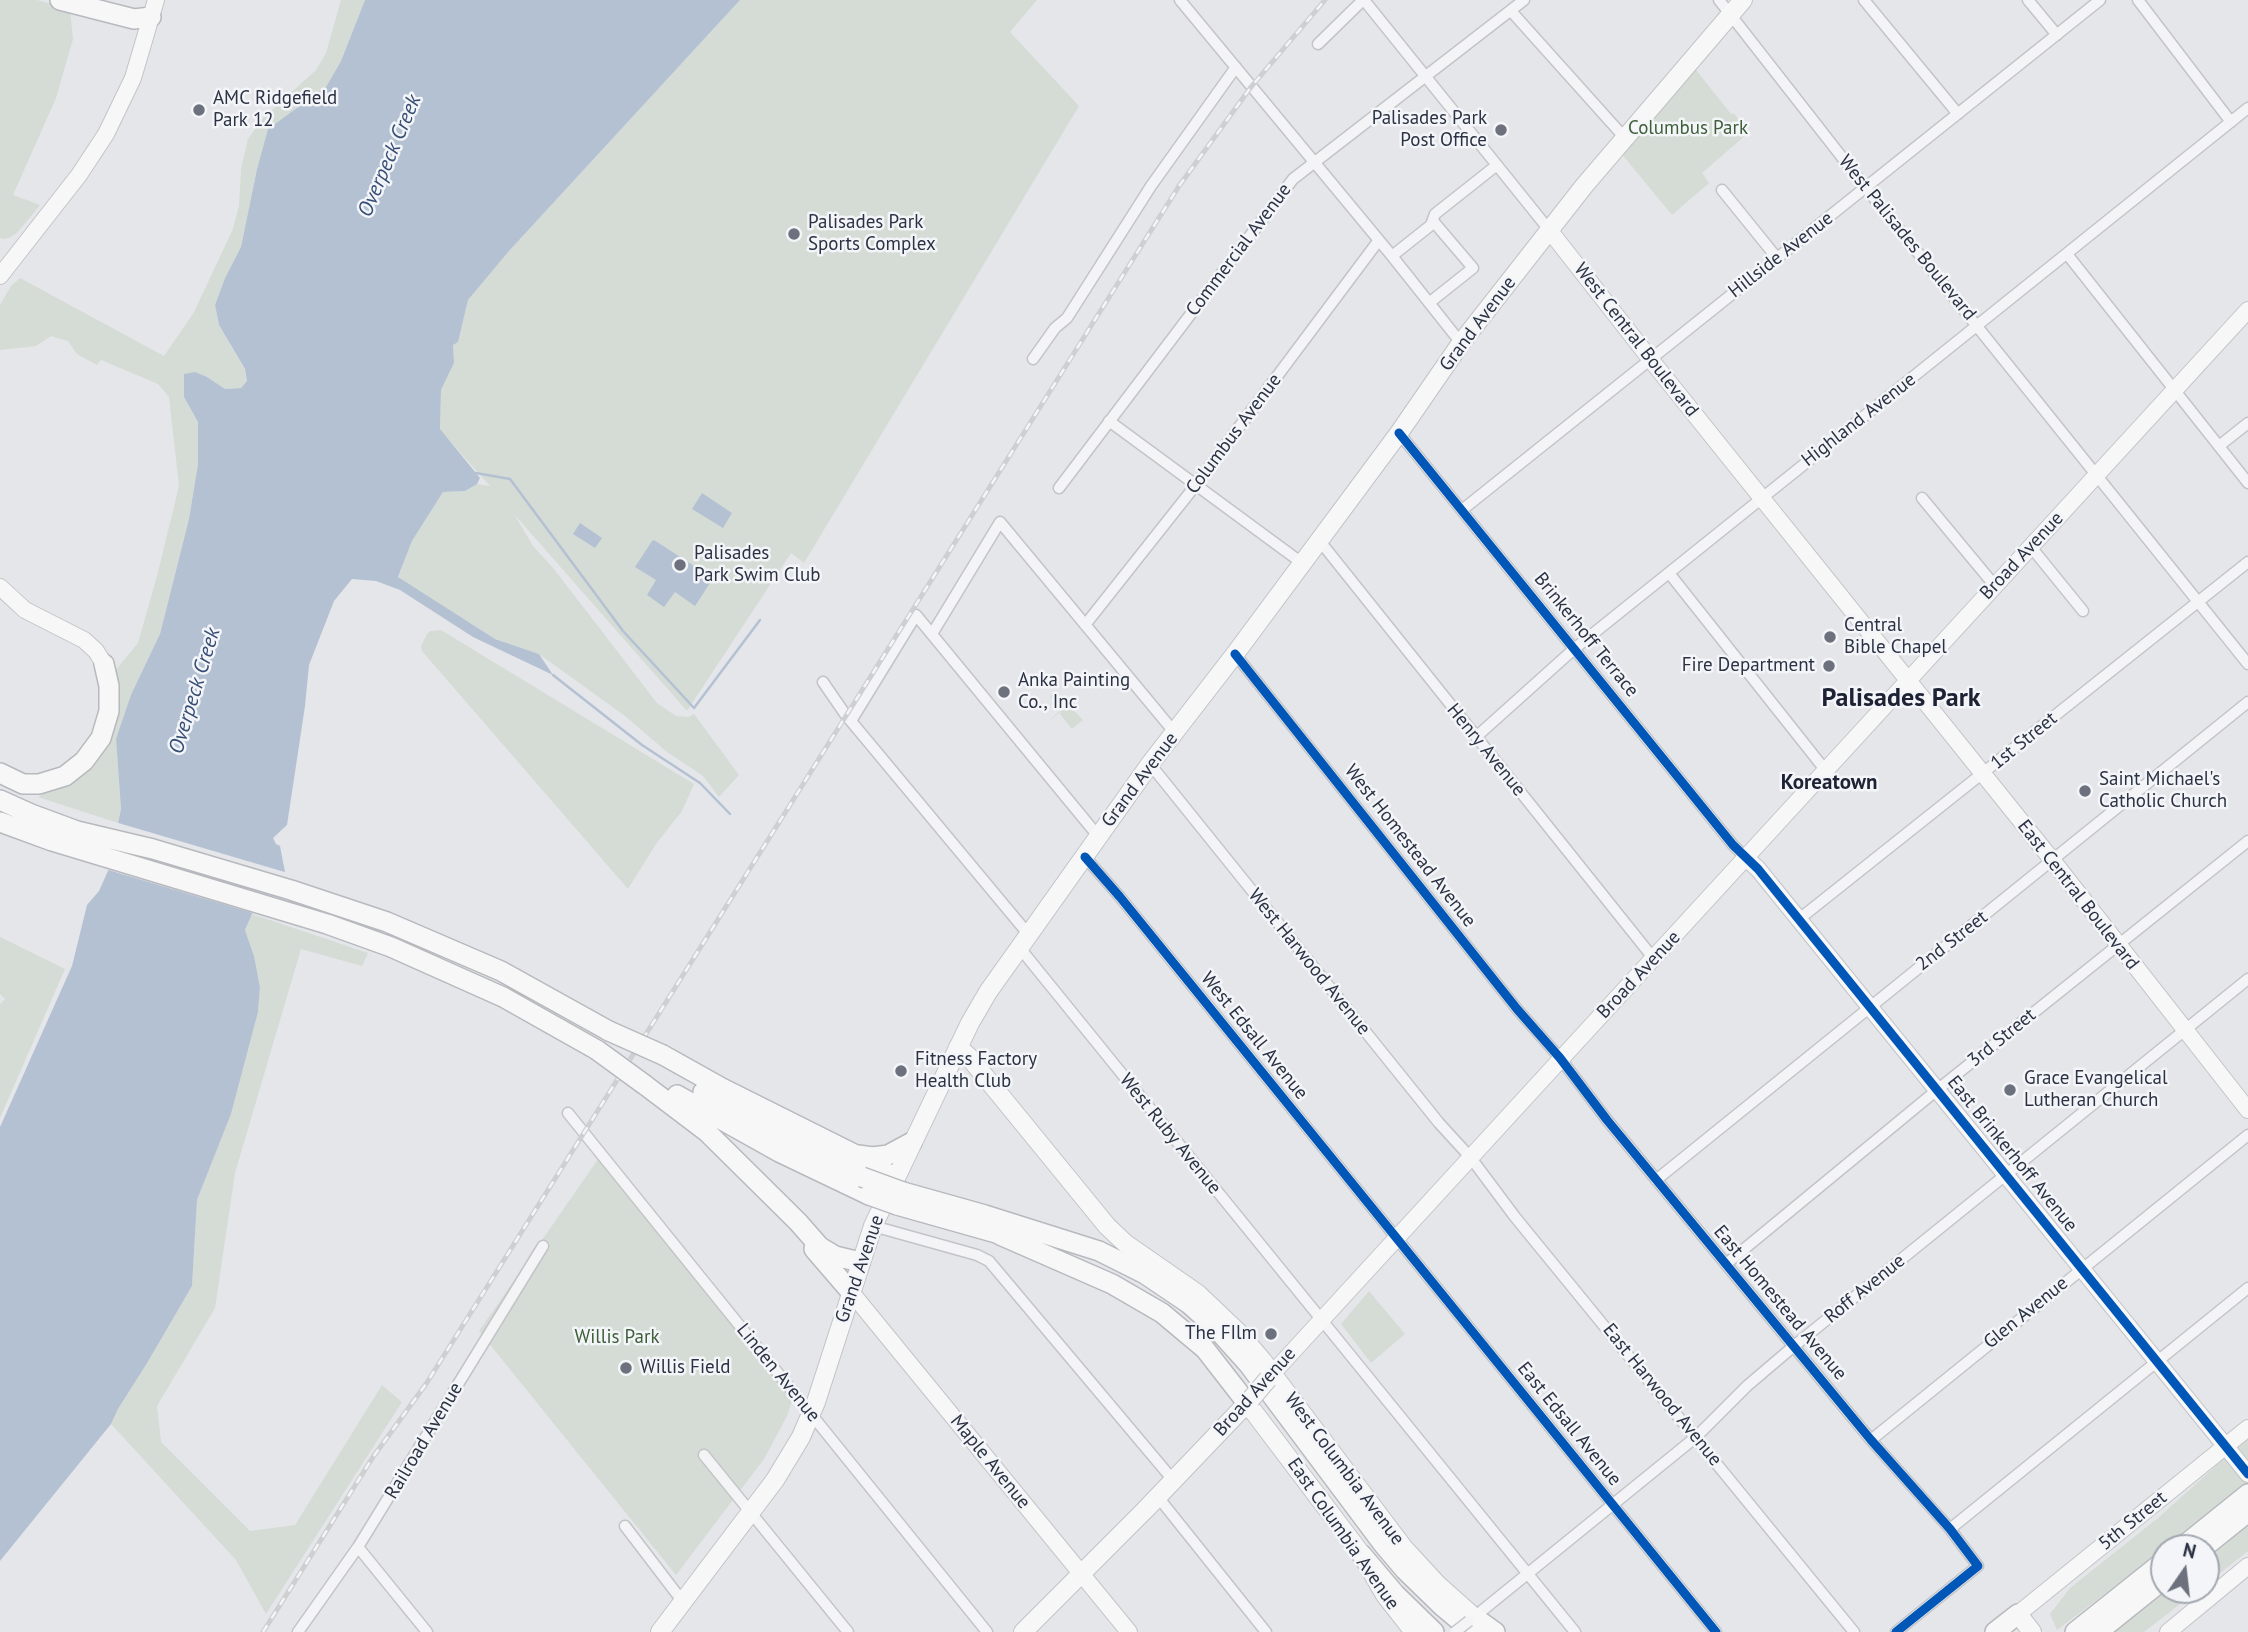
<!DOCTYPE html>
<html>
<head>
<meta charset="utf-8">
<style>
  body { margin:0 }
  #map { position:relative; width:2248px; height:1632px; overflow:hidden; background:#e5e6e9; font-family:"PT Sans",sans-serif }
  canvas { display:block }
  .north { position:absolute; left:2150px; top:1534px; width:70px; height:70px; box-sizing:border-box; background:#f3f5f8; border:2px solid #a3a7b0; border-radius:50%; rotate:14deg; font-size:19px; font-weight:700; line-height:28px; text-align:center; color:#2b3243 }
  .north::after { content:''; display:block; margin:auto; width:24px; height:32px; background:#6c717d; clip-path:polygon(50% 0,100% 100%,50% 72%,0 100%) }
</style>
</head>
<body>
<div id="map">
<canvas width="2248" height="1632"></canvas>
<div class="north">N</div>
</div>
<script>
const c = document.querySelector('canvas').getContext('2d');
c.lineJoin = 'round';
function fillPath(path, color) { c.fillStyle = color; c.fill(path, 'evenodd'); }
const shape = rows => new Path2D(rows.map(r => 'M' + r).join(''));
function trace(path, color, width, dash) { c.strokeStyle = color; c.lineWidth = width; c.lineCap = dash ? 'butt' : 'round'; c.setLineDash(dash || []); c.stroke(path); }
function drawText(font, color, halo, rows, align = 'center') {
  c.font = font + ' "PT Sans",sans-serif'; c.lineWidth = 5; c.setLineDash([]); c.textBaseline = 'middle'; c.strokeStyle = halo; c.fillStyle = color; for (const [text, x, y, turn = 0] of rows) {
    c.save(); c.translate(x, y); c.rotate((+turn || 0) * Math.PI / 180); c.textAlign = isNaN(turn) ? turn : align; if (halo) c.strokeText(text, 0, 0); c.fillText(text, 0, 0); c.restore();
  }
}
const green = shape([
  [0,0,37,0,70,9,73,39,56,98,13,195,40,205,17,233,9,238,3,239,0,238],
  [341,0,365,0,341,61,326,87,268,130,257,169,241,247,225,278,215,305,219,325,245,370,247,381,241,388,225,389,207,377,184,397,198,422,198,464,189,519,160,634,116,739,121,809,118,823,38,797,84,769,105,750,111,732,115,671,138,643,157,576,179,486,169,397,158,384,101,360,97,365,77,354,68,341,51,336,36,346,0,350,0,305,11,286,20,278,164,356,194,312,233,229,239,206,241,169,248,139,262,119,316,70,326,53],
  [740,0,1037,0,1010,32,1079,106,804,563,791,553,687,711,514,514,533,546,554,569,657,703,676,716,688,717,694,714,739,775,719,797,703,776,667,752,625,716,539,654,495,639,398,578,412,541,443,492,465,491,477,484,490,486,440,430,441,390,454,363,453,345,458,341,468,300,509,251],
  [1689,61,1731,114,1734,114,1742,123,1747,134,1702,173,1709,183,1672,215,1616,147],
  [441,630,694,784,682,811,656,844,628,889,422,651,421,646,427,634,430,631],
  [1056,692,1083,720,1072,729,1060,714,1062,711,1047,722,1061,710,1050,696],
  [252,914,368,953,362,966,301,949,235,1173,215,1308,157,1406,161,1442,250,1531,295,1525,382,1385,402,1402,266,1614,236,1560,111,1424,118,1409,192,1286,197,1200,231,1114,258,1012,260,987,254,956,245,930],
  [0,937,65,969,0,1118,0,1004,5,999,0,994],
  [603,1152,794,1395,787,1416,764,1459,676,1575,479,1331],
  [1369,1291,1405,1334,1371,1363,1341,1324],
  [2248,1437,2248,1483,2223,1505,2057,1630,2050,1614,2070,1588,2158,1518],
  [2248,1525,2248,1551,2206,1584,2206,1558],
  [2166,1590,2198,1590,2144,1632,2114,1632]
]);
const water = shape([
  [365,0,740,0,509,251,468,300,458,342,453,345,454,363,441,390,440,429,480,478,477,484,465,491,443,492,412,541,398,577,495,639,539,654,553,675,473,637,400,590,376,581,352,579,334,601,309,665,305,706,287,825,273,838,276,844,280,846,285,872,274,874,252,914,245,930,254,956,260,987,258,1012,231,1114,197,1200,192,1286,147,1363,118,1409,111,1424,0,1561,0,1127,72,966,87,905,99,891,108,871,121,809,116,739,131,695,160,634,189,519,198,464,198,422,184,397,184,374,195,372,207,377,225,389,241,388,247,381,245,369,219,325,215,305,225,278,241,247,257,169,268,129,326,87,341,61],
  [702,493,732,513,723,528,692,509],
  [580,523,602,538,595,548,573,534],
  [654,540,711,577,712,580,695,606,675,592,664,607,647,595,656,580,635,567,652,541]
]);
const pier = shape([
  [115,822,288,873,277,877,256,914,105,869]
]);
const stream = shape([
  [476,473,510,479,623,631,694,708,760,620],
  [553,675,642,745,700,783,730,814]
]);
const street = shape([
  [1180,0,1392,256,1461,343],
  [1364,0,1550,231],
  [1719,0,1866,188,2248,664],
  [1864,0,1958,114],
  [2028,0,2057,35],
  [2138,0,2231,122],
  [1511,11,1624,137],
  [1318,44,1363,0],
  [1722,190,1777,258],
  [2067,254,2248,483],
  [1392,256,1431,225,1435,214,1497,165],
  [1429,303,1473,268,1433,221],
  [1033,359,1055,328,1067,318,1151,186,1236,67],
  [1109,421,1302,563],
  [1399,433,1733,845,1746,858],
  [2219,446,2248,423],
  [1059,488,1293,179,1524,0],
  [1922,498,1995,586],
  [1462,510,2100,0],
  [1319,540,1654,959],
  [2031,547,2083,611],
  [1669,573,1826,771],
  [1085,625,1195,486,1379,240],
  [932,634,1000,522,1175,733],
  [1235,654,1517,1009,1560,1058,1607,1120,1871,1440,1950,1529,1978,1566,1896,1632],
  [823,682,845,714,1029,935],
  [851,721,916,615,1098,836],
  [1476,737,1574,649,2248,108],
  [1150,764,1439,1123,1471,1158,1515,1217,1854,1632],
  [1085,857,1120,897,1716,1632],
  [1798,920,2248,562],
  [1019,947,1575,1632],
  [568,1113,987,1632],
  [1656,1180,2248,702],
  [873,1226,977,1255,989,1261,1173,1480],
  [1726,1264,1937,1090,2248,841],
  [1871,1440,2248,1135],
  [704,1455,848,1632],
  [1158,1497,1266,1632],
  [625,1526,683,1602],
  [1950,1529,2248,1288],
  [358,1547,427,1632],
  [1473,1618,1696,1437,1747,1386,1794,1346,2248,979],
  [298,1632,358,1547,543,1246]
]);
const secondary = shape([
  [1550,231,1651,360,2053,861,2248,1110],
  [0,276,79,175,106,134,133,78,156,0],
  [0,587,25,610,84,640,96,651,104,664],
  [1746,858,1758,869,2248,1474],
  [851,1292,1129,1632],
  [1272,1374,2248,310],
  [2018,1614,2248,1428],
  [2168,1632,2248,1566]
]);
const primary = shape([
  [958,1047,969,1057,1107,1226,1126,1244,1198,1294,1239,1333,1262,1360,1403,1547,1438,1585,1474,1617],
  [1247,1403,1362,1555,1385,1595,1414,1632],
  [2018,1614,2032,1632],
  [660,1632,775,1480,801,1437,816,1402,873,1226,970,1023,988,992,1150,764,1235,654,1399,433,1461,343,1584,186,1743,0],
  [1023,1632,1145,1510,1251,1399]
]);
const highway = shape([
  [60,0,134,19,151,17],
  [0,773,23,784,39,784,65,776,84,761,101,738,109,711,109,686,104,664],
  [0,800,31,814,77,831,153,849,291,890,387,922,501,971,609,1031],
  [0,822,52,841,327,924,391,947,503,997,597,1050],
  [663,1055,722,1088,854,1154,895,1178],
  [645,1085,707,1132,798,1222,820,1247,835,1256,860,1262],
  [703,1092,785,1138,862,1177],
  [677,1095,779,1152,869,1195],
  [858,1155,873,1157,888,1155,912,1142],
  [903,1192,985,1215,1099,1251,1145,1274,1188,1303,1214,1326,1249,1365,1383,1544,1405,1570,1442,1606,1473,1632],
  [897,1205,1014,1238],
  [1000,1235,1112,1284,1162,1313,1205,1349,1247,1403],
  [814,1249,851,1292],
  [2181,1548,2248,1494],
  [2203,1548,2248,1512],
  [1362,1555,1395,1594,1434,1632],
  [1474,1617,1495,1632],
  [1995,1632,2018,1614],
  [2075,1632,2164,1561],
  [2098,1632,2164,1579]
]);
const rail = shape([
  [263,1632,373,1457,426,1384,1179,186,1251,87,1325,0]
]);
const streetBridge = shape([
  [1455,1632,1469,1621]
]);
const primaryBridge = shape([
  [1251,1399,1268,1379]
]);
const highwayBridge = shape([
  [609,1031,663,1055],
  [597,1050,645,1085],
  [862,1177,903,1192],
  [869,1195,897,1205]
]);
const cycleway = shape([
  [1399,433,1733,845,1758,869,2248,1474],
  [1235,654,1517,1009,1560,1058,1607,1120,1871,1440,1950,1529,1978,1566,1896,1632],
  [1085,857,1120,897,1716,1632]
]);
const markers = [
  [199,110,7,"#6c717d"],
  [1501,130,7,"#6c717d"],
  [794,234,7,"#6c717d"],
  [680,565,7,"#6c717d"],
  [1830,637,7,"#6c717d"],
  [1829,666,7,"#6c717d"],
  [1004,692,7,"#6c717d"],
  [2085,791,7,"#6c717d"],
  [901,1071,7,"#6c717d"],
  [2010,1090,7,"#6c717d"],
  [1271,1334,7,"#6c717d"],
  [626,1368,7,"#6c717d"]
];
const poiNames = [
  ["AMC Ridgefield",213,99],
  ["Park 12",213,121],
  ["Palisades Park",1487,119,"right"],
  ["Post Office",1487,141,"right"],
  ["Palisades Park",808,223],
  ["Sports Complex",808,245],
  ["Palisades",694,554],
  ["Park Swim Club",694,576],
  ["Central",1844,626],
  ["Bible Chapel",1844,648],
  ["Fire Department",1815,666,"right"],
  ["Anka Painting",1018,681],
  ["Co., Inc",1018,703],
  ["Saint Michael's",2099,780],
  ["Catholic Church",2099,802],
  ["Fitness Factory",915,1060],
  ["Health Club",915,1082],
  ["Grace Evangelical",2024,1079],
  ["Lutheran Church",2024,1101],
  ["The FIlm",1257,1334,"right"],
  ["Willis Field",640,1368]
];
const parkNames = [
  ["Columbus Park",1688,129],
  ["Willis Park",617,1338]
];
const streetNames = [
  ["West Palisades Boulevard",1907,238,51],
  ["Commercial Avenue",1239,250,-53],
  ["Hillside Avenue",1781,255,-38],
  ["Grand Avenue",1478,324,-53],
  ["West Central Boulevard",1636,340,52],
  ["Highland Avenue",1859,420,-38],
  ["Columbus Avenue",1234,434,-53],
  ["Broad Avenue",2022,556,-47],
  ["Brinkerhoff Terrace",1586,635,51],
  ["1st Street",2024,741,-39],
  ["Henry Avenue",1486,750,51],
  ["Grand Avenue",1140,780,-53],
  ["West Homestead Avenue",1410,846,52],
  ["East Central Boulevard",2078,895,52],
  ["2nd Street",1952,941,-38],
  ["West Harwood Avenue",1309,962,51],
  ["Broad Avenue",1639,975,-47],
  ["West Edsall Avenue",1254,1036,51],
  ["3rd Street",2002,1038,-39],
  ["West Ruby Avenue",1170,1134,51],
  ["East Brinkerhoff Avenue",2012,1154,51],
  ["Grand Avenue",860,1269,-71],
  ["Roff Avenue",1865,1289,-39],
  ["East Homestead Avenue",1780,1303,50],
  ["Glen Avenue",2026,1313,-39],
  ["Linden Avenue",778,1373,51],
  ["Broad Avenue",1255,1392,-48],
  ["East Harwood Avenue",1662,1395,51],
  ["East Edsall Avenue",1569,1424,51],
  ["Railroad Avenue",424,1441,-59],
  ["Maple Avenue",990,1462,51],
  ["West Columbia Avenue",1344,1469,53],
  ["5th Street",2133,1521,-39],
  ["East Columbia Avenue",1343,1534,55]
];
const waterNames = [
  ["Overpeck Creek",390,156,-67],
  ["Overpeck Creek",195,691,-73]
];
const neighbourhoodNames = [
  ["Koreatown",1829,783]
];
const districtNames = [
  ["Palisades Park",1901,699]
];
fillPath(green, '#d4dcd5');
fillPath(water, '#b4c1d3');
fillPath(pier, '#e5e6e9');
trace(stream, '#b4c1d3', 2.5);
trace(street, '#c3c4c7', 13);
trace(secondary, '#c3c4c7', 18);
trace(primary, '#c1c3c7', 20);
trace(highway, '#b7b9be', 22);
trace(street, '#f4f4f6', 10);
trace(secondary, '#f7f7f8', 16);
trace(primary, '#f7f7f8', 18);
trace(highway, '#f7f7f8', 19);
trace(rail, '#cecfd1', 5);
trace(rail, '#f3f5f8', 2.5, [8]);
trace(streetBridge, '#c3c4c7', 13, []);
trace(primaryBridge, '#c1c3c7', 20, []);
trace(highwayBridge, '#b7b9be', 22, []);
trace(streetBridge, '#f4f4f6', 10);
trace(primaryBridge, '#f7f7f8', 18);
trace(highwayBridge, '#f7f7f8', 19);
trace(cycleway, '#0057b8', 9);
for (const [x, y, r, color] of markers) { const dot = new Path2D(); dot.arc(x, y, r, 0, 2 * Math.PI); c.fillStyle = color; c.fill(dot); trace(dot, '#f3f5f8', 2.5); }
drawText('19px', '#2b3243', '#f3f5f8', poiNames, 'left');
drawText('19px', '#3d5e39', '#f3f5f8', parkNames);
drawText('19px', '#2b3243', '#f3f5f8', streetNames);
drawText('italic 21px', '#364e76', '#f3f5f8', waterNames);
drawText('bold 21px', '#1d2334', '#f3f5f8', neighbourhoodNames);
drawText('bold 26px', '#1d2334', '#f3f5f8', districtNames);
</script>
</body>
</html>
